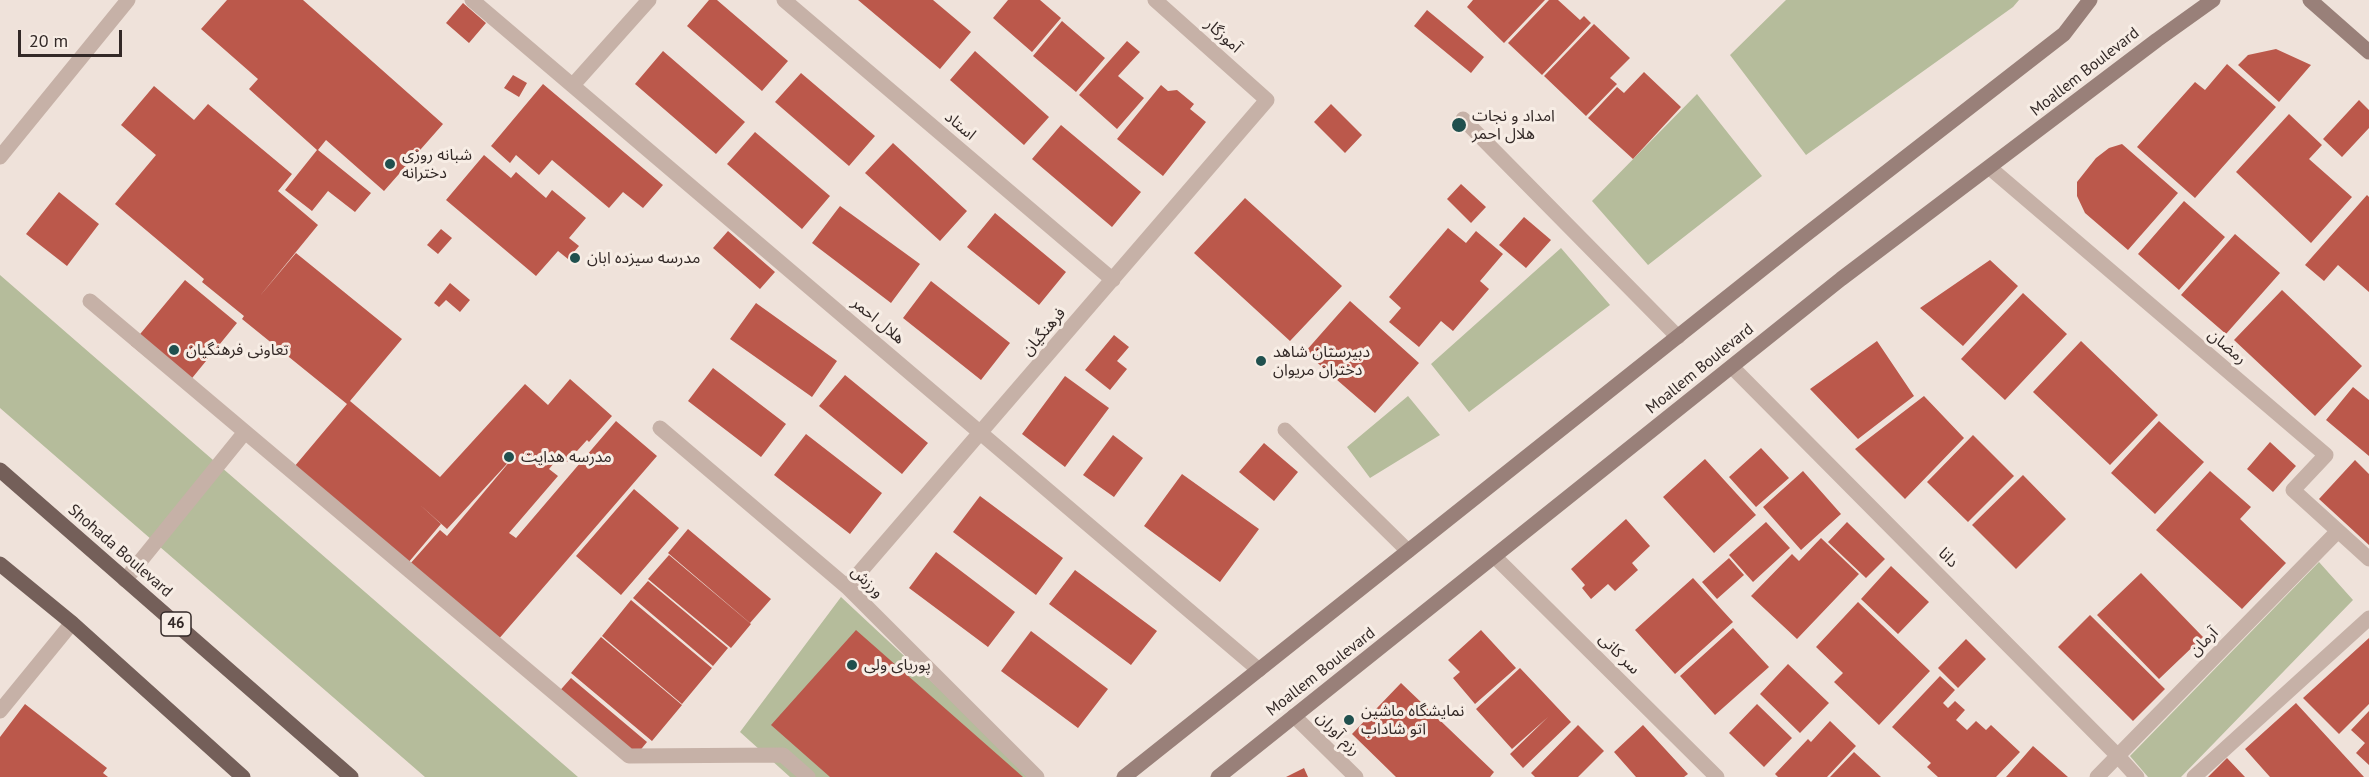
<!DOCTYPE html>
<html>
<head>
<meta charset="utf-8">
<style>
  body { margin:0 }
  #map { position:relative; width:2369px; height:777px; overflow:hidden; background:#efe2da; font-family:"PT Sans",sans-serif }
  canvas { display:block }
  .scale { position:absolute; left:18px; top:30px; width:104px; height:27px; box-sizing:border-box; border:3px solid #332927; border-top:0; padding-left:8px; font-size:18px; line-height:21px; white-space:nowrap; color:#332927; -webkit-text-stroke:4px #f7ede5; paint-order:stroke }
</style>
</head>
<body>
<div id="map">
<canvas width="2369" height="777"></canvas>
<div class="scale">20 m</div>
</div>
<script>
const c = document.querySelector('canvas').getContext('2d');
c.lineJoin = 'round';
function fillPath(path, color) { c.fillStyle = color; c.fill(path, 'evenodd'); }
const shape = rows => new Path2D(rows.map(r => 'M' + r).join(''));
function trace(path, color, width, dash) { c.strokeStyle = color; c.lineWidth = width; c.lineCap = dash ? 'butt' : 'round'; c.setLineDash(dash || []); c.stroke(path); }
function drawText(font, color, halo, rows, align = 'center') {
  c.font = font + ' "PT Sans","Noto Sans Arabic",sans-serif'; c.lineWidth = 6; c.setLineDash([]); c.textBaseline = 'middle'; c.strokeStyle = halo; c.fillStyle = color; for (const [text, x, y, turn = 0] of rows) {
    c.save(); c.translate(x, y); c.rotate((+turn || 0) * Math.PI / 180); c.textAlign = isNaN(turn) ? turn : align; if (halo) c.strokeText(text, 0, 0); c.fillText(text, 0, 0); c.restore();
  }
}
const green = shape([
  [1786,0,2019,0,2013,7,1806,155,1730,55],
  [1697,94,1762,176,1648,265,1592,201],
  [1561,248,1610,305,1469,412,1431,364],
  [0,275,578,777,425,777,0,408],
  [1408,396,1440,435,1370,478,1347,447],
  [2319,562,2353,600,2181,777,2148,777,2130,756],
  [841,597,1034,777,790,777,740,732]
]);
const building = shape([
  [227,0,303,0,443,124,384,191,326,140,318,150,371,193,355,212,328,191,312,211,285,190,317,150,249,89,258,79,201,29],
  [709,0,717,0,788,61,762,91,687,26],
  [858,0,933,0,971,32,940,69],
  [1008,0,1040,0,1061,18,1032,52,993,18],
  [1473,0,1545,0,1504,43,1467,7],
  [1549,0,1558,0,1580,20,1584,16,1591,23,1542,75,1508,43],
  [463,3,486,23,469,43,446,23],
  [1427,10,1484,57,1471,73,1414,26],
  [1062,21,1105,58,1076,92,1033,56],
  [1594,24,1630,58,1610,78,1617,84,1586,116,1544,76],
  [1127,41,1140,52,1118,76,1144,98,1117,129,1079,95],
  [2276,49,2311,65,2279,102,2238,65,2248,55],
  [663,51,745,122,716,154,635,84],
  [975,51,1049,117,1024,145,950,80],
  [2227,64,2276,107,2195,198,2137,147,2195,82,2205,90],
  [1644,72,1681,107,1633,159,1588,118,1617,87,1624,93],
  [801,73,875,136,849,166,775,102],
  [513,75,527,83,519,97,504,88],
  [543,84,663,185,643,208,623,192,609,208,552,160,539,175,516,155,510,163,491,146],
  [1161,85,1168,91,1177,90,1194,104,1190,109,1206,122,1163,176,1117,139],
  [154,86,194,120,208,104,292,174,278,191,318,225,259,297,296,253,402,339,350,401,440,477,525,384,548,405,570,379,612,416,589,442,587,440,567,462,560,456,549,469,558,476,509,533,516,538,616,421,657,456,497,641,409,565,440,530,447,536,516,454,447,529,418,503,441,524,408,563,294,467,347,404,242,319,244,316,202,282,204,279,115,204,156,155,121,125],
  [2359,100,2369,110,2369,128,2342,157,2323,139],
  [1331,104,1362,135,1345,153,1314,122],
  [2289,114,2322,145,2309,159,2352,197,2311,243,2236,172],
  [1061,125,1141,192,1112,227,1032,159],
  [755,132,830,196,802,229,727,164],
  [893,143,967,211,940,241,865,173],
  [2122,144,2178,193,2128,250,2085,213,2077,196,2077,182,2096,158,2109,148],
  [484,155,511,178,516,172,546,198,552,190,586,218,569,238,579,246,568,259,558,251,536,276,446,200],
  [1461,184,1486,207,1471,223,1447,199],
  [59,192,99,224,67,266,26,234],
  [2367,195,2369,197,2369,292,2338,265,2324,281,2305,265],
  [1245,198,1342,286,1290,341,1194,253],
  [2184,201,2225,237,2179,290,2138,254],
  [840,206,920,264,891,303,812,243],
  [995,213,1066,272,1039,305,967,247],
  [1524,217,1551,240,1526,268,1499,245],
  [1448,228,1466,243,1476,231,1503,254,1480,281,1489,289,1453,331,1441,321,1419,347,1389,322,1401,308,1389,297],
  [441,229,452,238,438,254,427,245],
  [728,231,775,272,760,289,713,248],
  [2235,234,2280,273,2226,334,2181,295],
  [1990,260,2018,286,1963,346,1920,308],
  [185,280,237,323,184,388,131,345],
  [931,281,1010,343,981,380,903,318],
  [450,283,470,300,460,312,446,300,439,307,434,303],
  [2282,290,2362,366,2315,416,2234,340],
  [2023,293,2067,334,2005,400,1961,359],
  [1350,301,1419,363,1375,413,1305,352],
  [756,303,837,361,812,397,730,339],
  [1114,335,1129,347,1117,361,1127,369,1110,390,1085,370],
  [1877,341,1914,396,1858,439,1810,389],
  [2081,341,2158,415,2110,465,2033,392],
  [713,368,786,424,761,457,688,401],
  [845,375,928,443,902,474,819,406],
  [1065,376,1109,408,1065,467,1022,434],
  [2353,387,2369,400,2369,456,2326,420],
  [1924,396,1964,438,1905,499,1855,449],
  [2159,421,2204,462,2155,514,2111,473],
  [806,434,882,493,850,534,774,475],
  [1113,435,1143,458,1114,497,1083,475],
  [1973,435,2014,476,1968,522,1927,482],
  [2270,442,2296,466,2273,492,2247,469],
  [1264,443,1298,472,1274,501,1239,472],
  [1761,448,1789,478,1756,507,1729,477],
  [1705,459,1756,515,1714,553,1663,497],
  [2355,460,2369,474,2369,545,2319,499],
  [1803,471,1841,514,1801,550,1763,507],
  [2210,471,2251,507,2240,519,2286,563,2242,609,2156,530],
  [1182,474,1259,529,1220,582,1144,526],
  [2023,475,2066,519,2016,569,1972,525],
  [634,489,679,528,621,595,576,556],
  [980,496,1063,558,1036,595,953,532],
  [1626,519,1650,546,1632,563,1638,570,1615,591,1608,584,1591,599,1582,588,1585,585,1571,569],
  [1766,522,1790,548,1753,582,1729,555],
  [1847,522,1885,559,1866,578,1828,542],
  [688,529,771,599,750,623,668,553],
  [1821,538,1859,574,1797,639,1751,596,1792,554,1799,561],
  [936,552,1015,612,988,647,909,588],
  [669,555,751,624,731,648,648,579],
  [1729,558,1744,575,1717,599,1702,582],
  [1891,566,1929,602,1898,634,1861,599],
  [1075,570,1157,631,1131,665,1049,604],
  [2141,573,2203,637,2159,679,2097,615],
  [1693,578,1733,622,1675,674,1635,630],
  [648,581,728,648,713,666,633,598],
  [631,600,712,668,682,704,602,636],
  [1858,602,1930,671,1879,725,1834,682,1843,673,1816,647],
  [2090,615,2165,689,2133,721,2058,647],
  [1733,628,1769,667,1715,715,1680,676],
  [856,630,1023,777,830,777,771,725],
  [1481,630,1516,668,1475,704,1453,678,1460,672,1448,660],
  [1031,631,1108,689,1078,728,1001,671],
  [601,637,682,705,652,741,571,673],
  [2369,638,2369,704,2339,734,2303,698],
  [1966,639,1986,659,1958,688,1938,668],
  [1788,664,1829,703,1800,733,1760,694],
  [1520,668,1571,722,1523,768,1510,754,1548,717,1512,749,1476,709],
  [1940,676,1955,690,1943,703,1948,708,1955,701,1965,710,1956,720,1967,730,1976,721,1986,730,1991,725,2020,752,1996,777,1938,777,1927,767,1931,763,1892,727],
  [571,678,647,742,633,759,556,695],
  [1401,683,1494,772,1490,777,1396,777,1352,734],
  [2296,703,2364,777,2270,777,2245,749],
  [25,704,107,768,103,773,108,777,0,777,0,737],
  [1757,704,1792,738,1764,767,1729,733],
  [2369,711,2369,765,2356,753,2365,743,2351,730],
  [1830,721,1856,746,1827,777,1778,777,1775,774,1808,739,1811,742],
  [1578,725,1604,751,1578,777,1535,777,1531,773],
  [1643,725,1688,774,1684,777,1636,777,1614,752],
  [2033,746,2068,777,2006,777],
  [1854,752,1881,777,1830,777],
  [2227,758,2245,777,2208,777],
  [1304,768,1308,777,1286,777]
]);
const service = shape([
  [1463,119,1678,337],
  [1285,430,1408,551]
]);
const minor = shape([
  [472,0,1259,670],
  [784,0,1113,280],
  [573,85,649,0],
  [1990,168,2326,455,2293,490,2369,559],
  [90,301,629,756,783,755,808,777],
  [1732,367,2117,755,2137,777],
  [660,428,847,587,1037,777],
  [1495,557,1717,777],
  [125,580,245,432],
  [847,587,1267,100,1155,0],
  [0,711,72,623],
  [1294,716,1356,777],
  [2097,777,2337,532],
  [2194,777,2369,618]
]);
const tertiary = shape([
  [0,157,128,0]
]);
const secondary = shape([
  [2310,0,2369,52],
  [1124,777,1799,240,2064,34,2090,0],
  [1218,777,1841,279,2157,40,2213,0]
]);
const primary = shape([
  [0,470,351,777],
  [0,564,72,623,243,777]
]);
const markers = [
  [1459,125,8,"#20504e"],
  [390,164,6,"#20504e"],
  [575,258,6,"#20504e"],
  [174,350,6,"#20504e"],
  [1261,361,6,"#20504e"],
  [509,457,6,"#20504e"],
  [852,665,6,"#20504e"],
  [1349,720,6,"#20504e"]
];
const shields = [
  [176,624,30]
];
const shieldNames = [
  ["46",176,624]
];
const streetNames = [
  ["آموزگار",1223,36,42],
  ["Moallem Boulevard",2085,72,-38],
  ["استاد",960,126,40],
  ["هلال احمر",878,321,40],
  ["فرهنگیان",1044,332,-49],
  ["رمضان",2227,347,40],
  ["Moallem Boulevard",1700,369,-39],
  ["Shohada Boulevard",120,551,41],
  ["دانا",1948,558,45],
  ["ورزش",867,582,44],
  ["آرمان",2204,642,-45],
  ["سر کانی",1619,654,45],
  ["Moallem Boulevard",1321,672,-38],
  ["رزم آوران",1338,734,45]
];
const poiNames = [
  ["امداد و نجات",1472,116],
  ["هلال احمر",1472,134],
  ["شبانه روزی",402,155],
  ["دخترانه",402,173],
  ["مدرسه سیزده ابان",587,258],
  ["تعاونی فرهنگیان",186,350],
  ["دبیرستان شاهد",1273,352],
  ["دختران مریوان",1273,370],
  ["مدرسه هدایت",521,457],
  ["پوریای ولی",864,665],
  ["نمایشگاه ماشین",1361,711],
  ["اتو شاداب",1361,729]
];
fillPath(green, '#b5bc9b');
fillPath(building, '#bb584b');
trace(service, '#c6b1a7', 15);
trace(minor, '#c6b1a7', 15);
trace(tertiary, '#c6b1a7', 15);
trace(secondary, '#998079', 15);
trace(primary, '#745f59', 15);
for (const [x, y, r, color] of markers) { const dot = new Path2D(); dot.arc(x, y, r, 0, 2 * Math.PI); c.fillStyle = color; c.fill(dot); trace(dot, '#f7ede5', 2); }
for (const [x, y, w] of shields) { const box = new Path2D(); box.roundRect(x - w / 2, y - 12, w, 24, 4.5); c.fillStyle = '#f7ede5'; c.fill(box); trace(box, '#332927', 1.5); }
drawText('bold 15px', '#332927', null, shieldNames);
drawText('16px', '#332927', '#f7ede5', streetNames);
drawText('16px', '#332927', '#f7ede5', poiNames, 'left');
</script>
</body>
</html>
